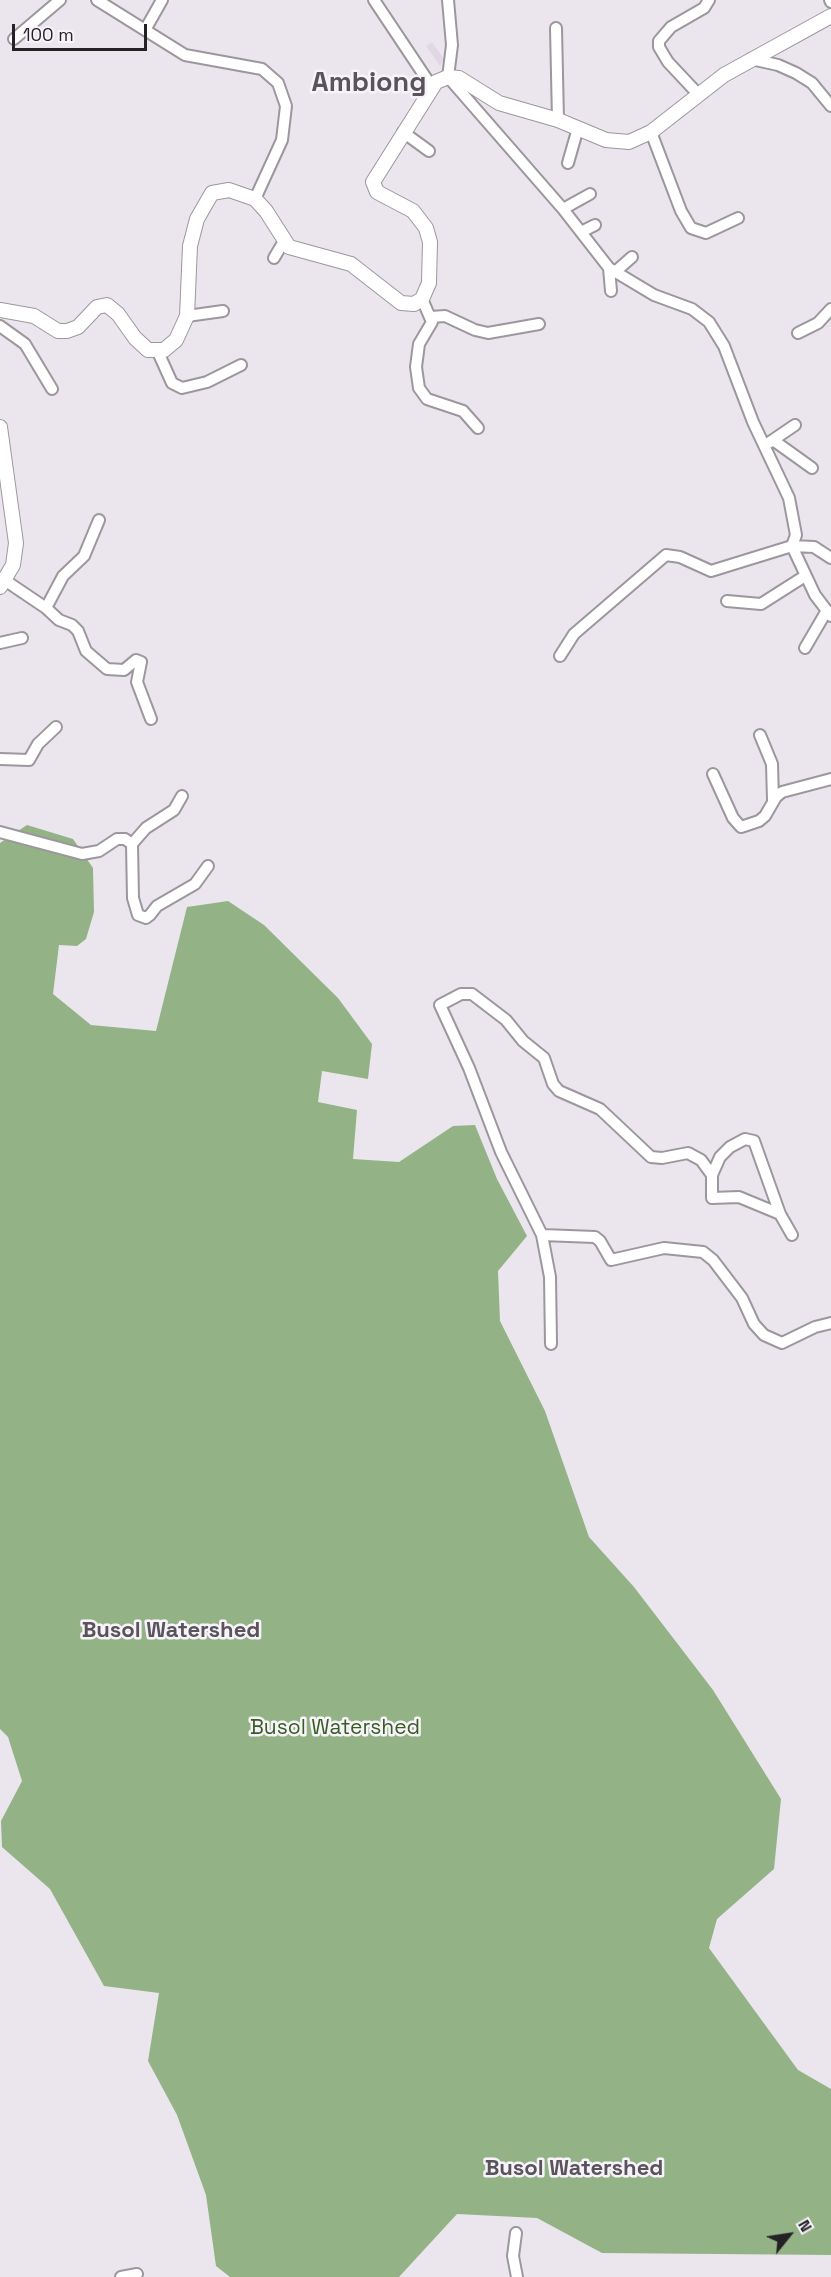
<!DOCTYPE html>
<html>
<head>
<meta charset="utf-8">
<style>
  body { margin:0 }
  #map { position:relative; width:831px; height:2277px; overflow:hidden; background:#ebe6ed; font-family:"Space Grotesk",sans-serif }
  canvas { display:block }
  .north { position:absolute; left:759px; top:2205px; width:60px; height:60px; -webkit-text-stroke:4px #f8f3fa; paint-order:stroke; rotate:60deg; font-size:16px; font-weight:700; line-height:24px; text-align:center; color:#242225 }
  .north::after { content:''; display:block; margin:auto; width:21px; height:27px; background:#242225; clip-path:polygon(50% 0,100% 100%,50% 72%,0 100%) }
  .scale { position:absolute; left:12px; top:24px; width:135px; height:27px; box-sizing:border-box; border:3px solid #242225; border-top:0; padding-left:8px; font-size:18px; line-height:21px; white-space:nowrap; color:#242225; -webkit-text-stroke:4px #f8f3fa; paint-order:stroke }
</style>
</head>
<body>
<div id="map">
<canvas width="831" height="2277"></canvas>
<div class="north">N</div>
<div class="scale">100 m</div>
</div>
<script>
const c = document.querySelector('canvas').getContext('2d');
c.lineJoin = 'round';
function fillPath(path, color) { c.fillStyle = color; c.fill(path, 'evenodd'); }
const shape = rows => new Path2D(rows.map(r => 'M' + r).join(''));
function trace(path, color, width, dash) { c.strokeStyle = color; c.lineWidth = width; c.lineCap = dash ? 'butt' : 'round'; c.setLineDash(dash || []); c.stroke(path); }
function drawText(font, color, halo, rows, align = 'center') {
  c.font = font + ' "Space Grotesk",sans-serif'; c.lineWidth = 5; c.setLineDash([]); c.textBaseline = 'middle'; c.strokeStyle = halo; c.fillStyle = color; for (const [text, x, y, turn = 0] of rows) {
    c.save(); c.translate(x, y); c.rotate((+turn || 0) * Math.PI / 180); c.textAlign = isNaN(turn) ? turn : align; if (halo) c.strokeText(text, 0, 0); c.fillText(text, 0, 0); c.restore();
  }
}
const built = shape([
  [432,42,444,59,440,66,426,46]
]);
const forest = shape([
  [27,825,73,839,93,868,94,912,86,939,77,946,59,945,53,994,91,1025,156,1031,187,907,228,901,264,925,338,998,372,1044,368,1079,322,1071,318,1102,357,1110,353,1159,399,1162,453,1126,475,1125,497,1179,527,1236,498,1271,500,1321,545,1411,589,1537,634,1587,713,1690,781,1799,774,1869,717,1919,709,1948,798,2070,831,2089,831,2255,602,2253,537,2218,457,2214,399,2277,230,2277,216,2266,206,2195,177,2115,148,2061,159,1993,104,1986,50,1889,2,1847,1,1821,22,1781,8,1737,0,1729,0,843]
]);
const minor = shape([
  [97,0,185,55,262,69,278,83,286,106,282,140,255,199],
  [374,0,432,87],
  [448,0,452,45,448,77,563,209,609,268,654,295,692,309,709,322,724,346,753,422,789,498,796,535,792,546,815,595,831,616],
  [830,0,831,2],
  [556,28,558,120],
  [145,30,162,0],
  [14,39,60,0],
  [751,59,778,65,796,73,812,83,831,106],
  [698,94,668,62,659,47,659,41,671,27,704,8,709,0],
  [403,132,429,151],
  [651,132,681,211,691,228,706,233,738,218],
  [568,163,578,128],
  [563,209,590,194],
  [581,232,595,225],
  [274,258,284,241],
  [609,268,611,291],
  [615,272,632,257],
  [422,299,432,322,419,344,416,367,419,388,427,399,463,411,478,428],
  [187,316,223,311],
  [431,317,445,316,475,330,488,333,539,324],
  [0,326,25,344,52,389],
  [798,333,818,323,831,309],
  [158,352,172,383,182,388,207,382,241,365],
  [773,440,812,468],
  [770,442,795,425],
  [6,581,46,608,59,620,72,625,78,631,86,651,107,669,124,670,136,660,141,662,137,682,151,719],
  [727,601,761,604,805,576],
  [46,608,63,576,84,556,99,520],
  [0,643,22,638],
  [805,648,826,612],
  [560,656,574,634,666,555,680,557,711,571,792,546,814,547,831,558],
  [760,735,772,764,773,800],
  [0,759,29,760,38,744,56,727],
  [713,774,733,818,741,827,759,821,765,816,776,797,782,792,831,779],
  [182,796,174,810,146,828,132,844,133,898,138,915,146,918,150,915,157,906,195,884,208,866],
  [0,832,82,854,99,851,117,839,125,839,132,844],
  [712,1175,720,1157,730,1147,745,1139,754,1141,780,1214,792,1235],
  [780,1214,739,1197,712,1198,712,1175,701,1160,688,1153,662,1158,651,1157,600,1109,559,1091,553,1084,544,1058,523,1041,506,1020,472,994,461,994,440,1005,469,1068,501,1152,542,1235,595,1237,600,1241,611,1260,664,1248,703,1252,713,1260,742,1298,754,1324,764,1335,782,1343,815,1327,831,1323],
  [542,1235,550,1277,551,1344],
  [516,2233,513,2256,517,2277],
  [121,2277,137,2274]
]);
const major = shape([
  [0,310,34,316,58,331,67,331,78,327,97,307,107,305,118,314,135,338,148,350,164,350,176,340,187,316,190,246,197,219,212,193,229,190,255,199,266,211,289,247,351,264,401,303,414,304,422,299,429,283,430,242,426,228,413,211,377,192,373,182,436,82,448,77,459,78,499,103,558,120,606,140,629,142,651,132,724,75,831,16],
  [0,427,16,543,13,565,0,587]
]);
const parkNames = [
  ["Busol Watershed",335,1728]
];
const neighbourhoodNames = [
  ["Busol Watershed",171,1631],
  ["Busol Watershed",574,2169]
];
const districtNames = [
  ["Ambiong",369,84]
];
fillPath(built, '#e2d8e5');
fillPath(forest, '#93b386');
trace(minor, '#9c979d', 14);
trace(major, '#9c979d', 16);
trace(minor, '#fff', 10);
trace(major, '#fff', 14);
drawText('21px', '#355e20', '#f8f3fa', parkNames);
drawText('bold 22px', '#585459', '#f8f3fa', neighbourhoodNames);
drawText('bold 27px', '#585459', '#f8f3fa', districtNames);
</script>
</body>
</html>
